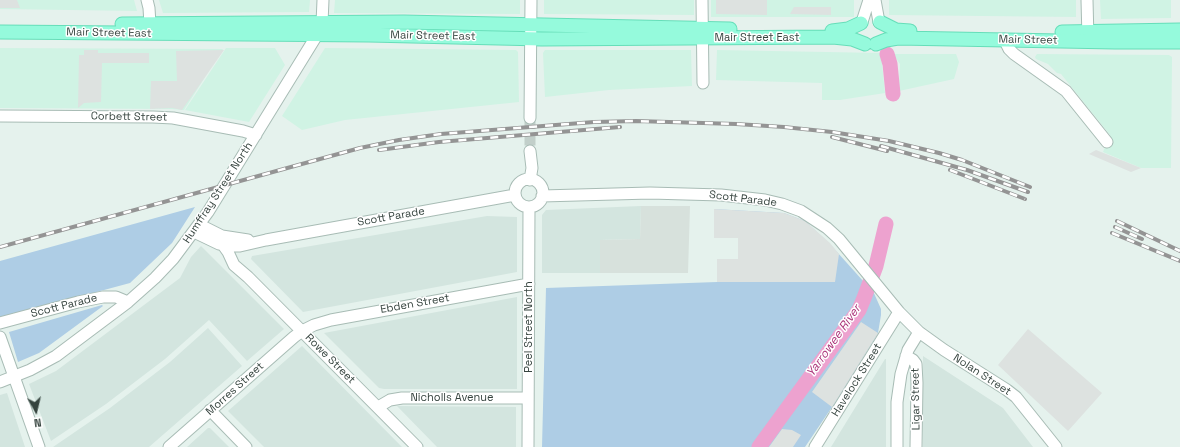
<!DOCTYPE html>
<html>
<head>
<meta charset="utf-8">
<style>
  body { margin:0 }
  #map { position:relative; width:1180px; height:447px; overflow:hidden; background:#e5f2ed; font-family:"Space Grotesk",sans-serif }
  canvas { display:block }
  .north { position:absolute; left:16px; top:391px; width:40px; height:40px; -webkit-text-stroke:3px #fff; paint-order:stroke; rotate:172deg; font-size:11px; font-weight:700; line-height:16px; text-align:center; color:#35433e }
  .north::after { content:''; display:block; margin:auto; width:14px; height:18px; background:#35433e; clip-path:polygon(50% 0,100% 100%,50% 72%,0 100%) }
</style>
</head>
<body>
<div id="map">
<canvas width="1180" height="447"></canvas>
<div class="north">N</div>
</div>
<script>
const c = document.querySelector('canvas').getContext('2d');
c.lineJoin = 'round';
function fillPath(path, color) { c.fillStyle = color; c.fill(path, 'evenodd'); }
const shape = rows => new Path2D(rows.map(r => 'M' + r).join(''));
function trace(path, color, width, dash) { c.strokeStyle = color; c.lineWidth = width; c.lineCap = dash ? 'butt' : 'round'; c.setLineDash(dash || []); c.stroke(path); }
function drawText(font, color, halo, rows, align = 'center') {
  c.font = font + ' "Space Grotesk",sans-serif'; c.lineWidth = 3; c.setLineDash([]); c.textBaseline = 'middle'; c.strokeStyle = halo; c.fillStyle = color; for (const [text, x, y, turn = 0] of rows) {
    c.save(); c.translate(x, y); c.rotate((+turn || 0) * Math.PI / 180); c.textAlign = isNaN(turn) ? turn : align; if (halo) c.strokeText(text, 0, 0); c.fillText(text, 0, 0); c.restore();
  }
}
const residential = shape([
  [641,206,640,239,600,240,600,273,542,273,542,215,546,210],
  [487,216,517,217,517,272,303,312,251,259,252,256],
  [201,246,284,329,247,361,209,320,165,359,106,404,51,441,29,384,56,371,180,278,191,257],
  [517,297,517,389,384,389,379,388,324,333],
  [208,328,242,366,149,447,53,447,110,408,170,362],
  [302,346,402,447,264,447,228,411],
  [923,356,1003,408,1033,447,923,447],
  [885,359,886,359,886,447,831,447],
  [7,393,25,447,0,447,0,395],
  [397,406,516,407,516,447,437,447],
  [208,428,210,428,229,447,187,447]
]);
const commercial = shape([
  [0,0,134,0,137,11,0,9],
  [159,0,310,0,309,12,163,13],
  [335,0,520,0,520,14,334,13],
  [544,0,694,0,694,15,544,14],
  [711,0,854,0,854,17,711,17],
  [889,0,1076,0,1076,17,889,15],
  [1100,0,1171,0,1171,18,1101,19],
  [0,48,223,49,184,110,172,109,0,108],
  [226,48,275,48,285,65,249,122,185,110],
  [325,48,516,50,518,52,519,102,345,120,302,130,282,116],
  [545,50,691,50,692,86,609,90,545,97,543,53],
  [717,50,881,53,885,93,840,100,822,100,822,83,716,80],
  [893,54,956,54,959,62,954,79,899,91,900,64],
  [1037,54,1169,55,1172,57,1171,168,1141,168,1103,152,1110,135,1061,74,1057,73,1048,64,1036,59,1035,57]
]);
const industrial = shape([
  [641,206,690,206,688,273,600,273,600,240,640,239]
]);
const green = shape([
  [195,207,172,243,130,283,0,318,0,261],
  [714,209,784,213,805,221,829,243,864,282,873,291,881,309,881,315,878,333,832,407,805,447,542,447,546,288,717,282,717,259,738,259,738,238,714,238],
  [102,305,103,306,39,353,18,362,9,332]
]);
const parking = shape([
  [0,0,17,0,20,8,0,8],
  [716,0,767,0,767,15,716,14],
  [794,7,831,7,831,15,790,14],
  [84,50,98,50,98,53,149,53,149,63,102,63,101,102,84,103,78,108,79,55,84,55],
  [224,50,182,110,172,108,150,109,151,81,177,81,176,51],
  [1096,150,1141,168,1131,172,1089,154],
  [714,209,784,213,805,221,830,243,839,254,835,282,717,282,717,259,738,259,738,238,714,238],
  [861,322,878,333,832,407,812,392],
  [1028,329,1102,393,1068,431,998,365],
  [782,429,792,430,801,435,793,447,769,447]
]);
const river = shape([
  [887,54,890,64,893,94],
  [759,447,859,310,864,298,876,266,886,224]
]);
const minorTunnel = shape([
  [530,118,530,151]
]);
const minor = shape([
  [147,0,149,8,150,24],
  [702,0,703,83],
  [875,0,879,22],
  [1087,0,1088,39],
  [862,22,869,0],
  [1004,39,1009,49,1014,54,1066,91,1107,142],
  [0,116,153,117,173,118,243,131,256,135],
  [530,118,531,0],
  '515 193a14 14 0 1 1 28 0a14 14 0 1 1-28 0Z',
  [530,180,532,168,530,151],
  [542,196,650,193,721,195,765,200,782,204,801,211,827,228,839,239,899,312,919,332,944,350,1007,390,1016,397,1056,447],
  [200,225,222,236,248,240],
  [194,232,219,244,227,246,240,246,266,240,515,195],
  [223,245,228,252,234,265,248,277,417,447],
  [0,323,78,302,103,297,116,297,128,302],
  [0,337,39,447],
  [906,356,913,360,916,364,917,383,916,447],
  [0,382,30,370,56,356,128,302,155,278,173,259,208,212,317,35,322,23,323,0],
  [378,407,390,400,402,398,528,398],
  [210,410,246,447],
  [169,447,294,337,302,331,314,325,331,320,529,284],
  [528,447,529,207],
  [815,447,899,312],
  [897,447,897,402,901,374,908,350,919,332]
]);
const major = shape([
  [880,22,896,30,910,31],
  [122,24,404,22,730,29],
  [832,31,848,29,861,23],
  [0,32,369,35,542,39,833,37,852,39,865,44],
  [1062,32,1180,30],
  [876,44,886,40,898,38,1115,42,1180,42]
]);
const rail = shape([
  [832,137,887,151],
  [881,146,967,170,1028,192],
  [379,150,439,142,620,127],
  [950,170,1025,199],
  [1117,221,1180,251],
  [1115,227,1142,239],
  [1112,233,1180,261],
  [0,247,360,148,399,140,441,134,594,122,636,121,736,124,784,127,832,132,889,141,939,153,962,160,1030,187]
]);
const streetNames = [
  ["Mair Street East",109,33,1],
  ["Mair Street East",433,36,1],
  ["Mair Street East",757,38],
  ["Mair Street",1028,40,1],
  ["Corbett Street",129,117,1],
  ["Humffray Street North",218,193,-57],
  ["Scott Parade",743,199,7],
  ["Scott Parade",391,217,-10],
  ["Ebden Street",415,304,-10],
  ["Scott Parade",64,306,-14],
  ["Peel Street North",529,327,-90],
  ["Rowe Street",330,359,45],
  ["Nolan Street",982,375,33],
  ["Havelock Street",857,380,-58],
  ["Morres Street",235,389,-42],
  ["Nicholls Avenue",452,398],
  ["Ligar Street",916,399,-91]
];
const waterNames = [
  ["Yarrowee River",834,341,-55]
];
fillPath(residential, '#d3e5df');
fillPath(commercial, '#d0f3e4');
fillPath(industrial, '#d7e1dc');
fillPath(green, '#aecde5');
fillPath(parking, '#dde2e0');
trace(river, '#eda2cf', 15);
trace(minorTunnel, '#c2cfca', 11, [11, 5.5]);
trace(minor, '#a8bcb5', 13);
trace(major, '#66deb9', 15);
trace(minor, '#fff', 11);
trace(major, '#95fadc', 13);
trace(rail, '#949494', 4);
trace(rail, '#fff', 2.5, [8]);
drawText('11px', '#35433e', '#fff', streetNames);
drawText('italic 12px', '#ab3279', '#fff', waterNames);
</script>
</body>
</html>
